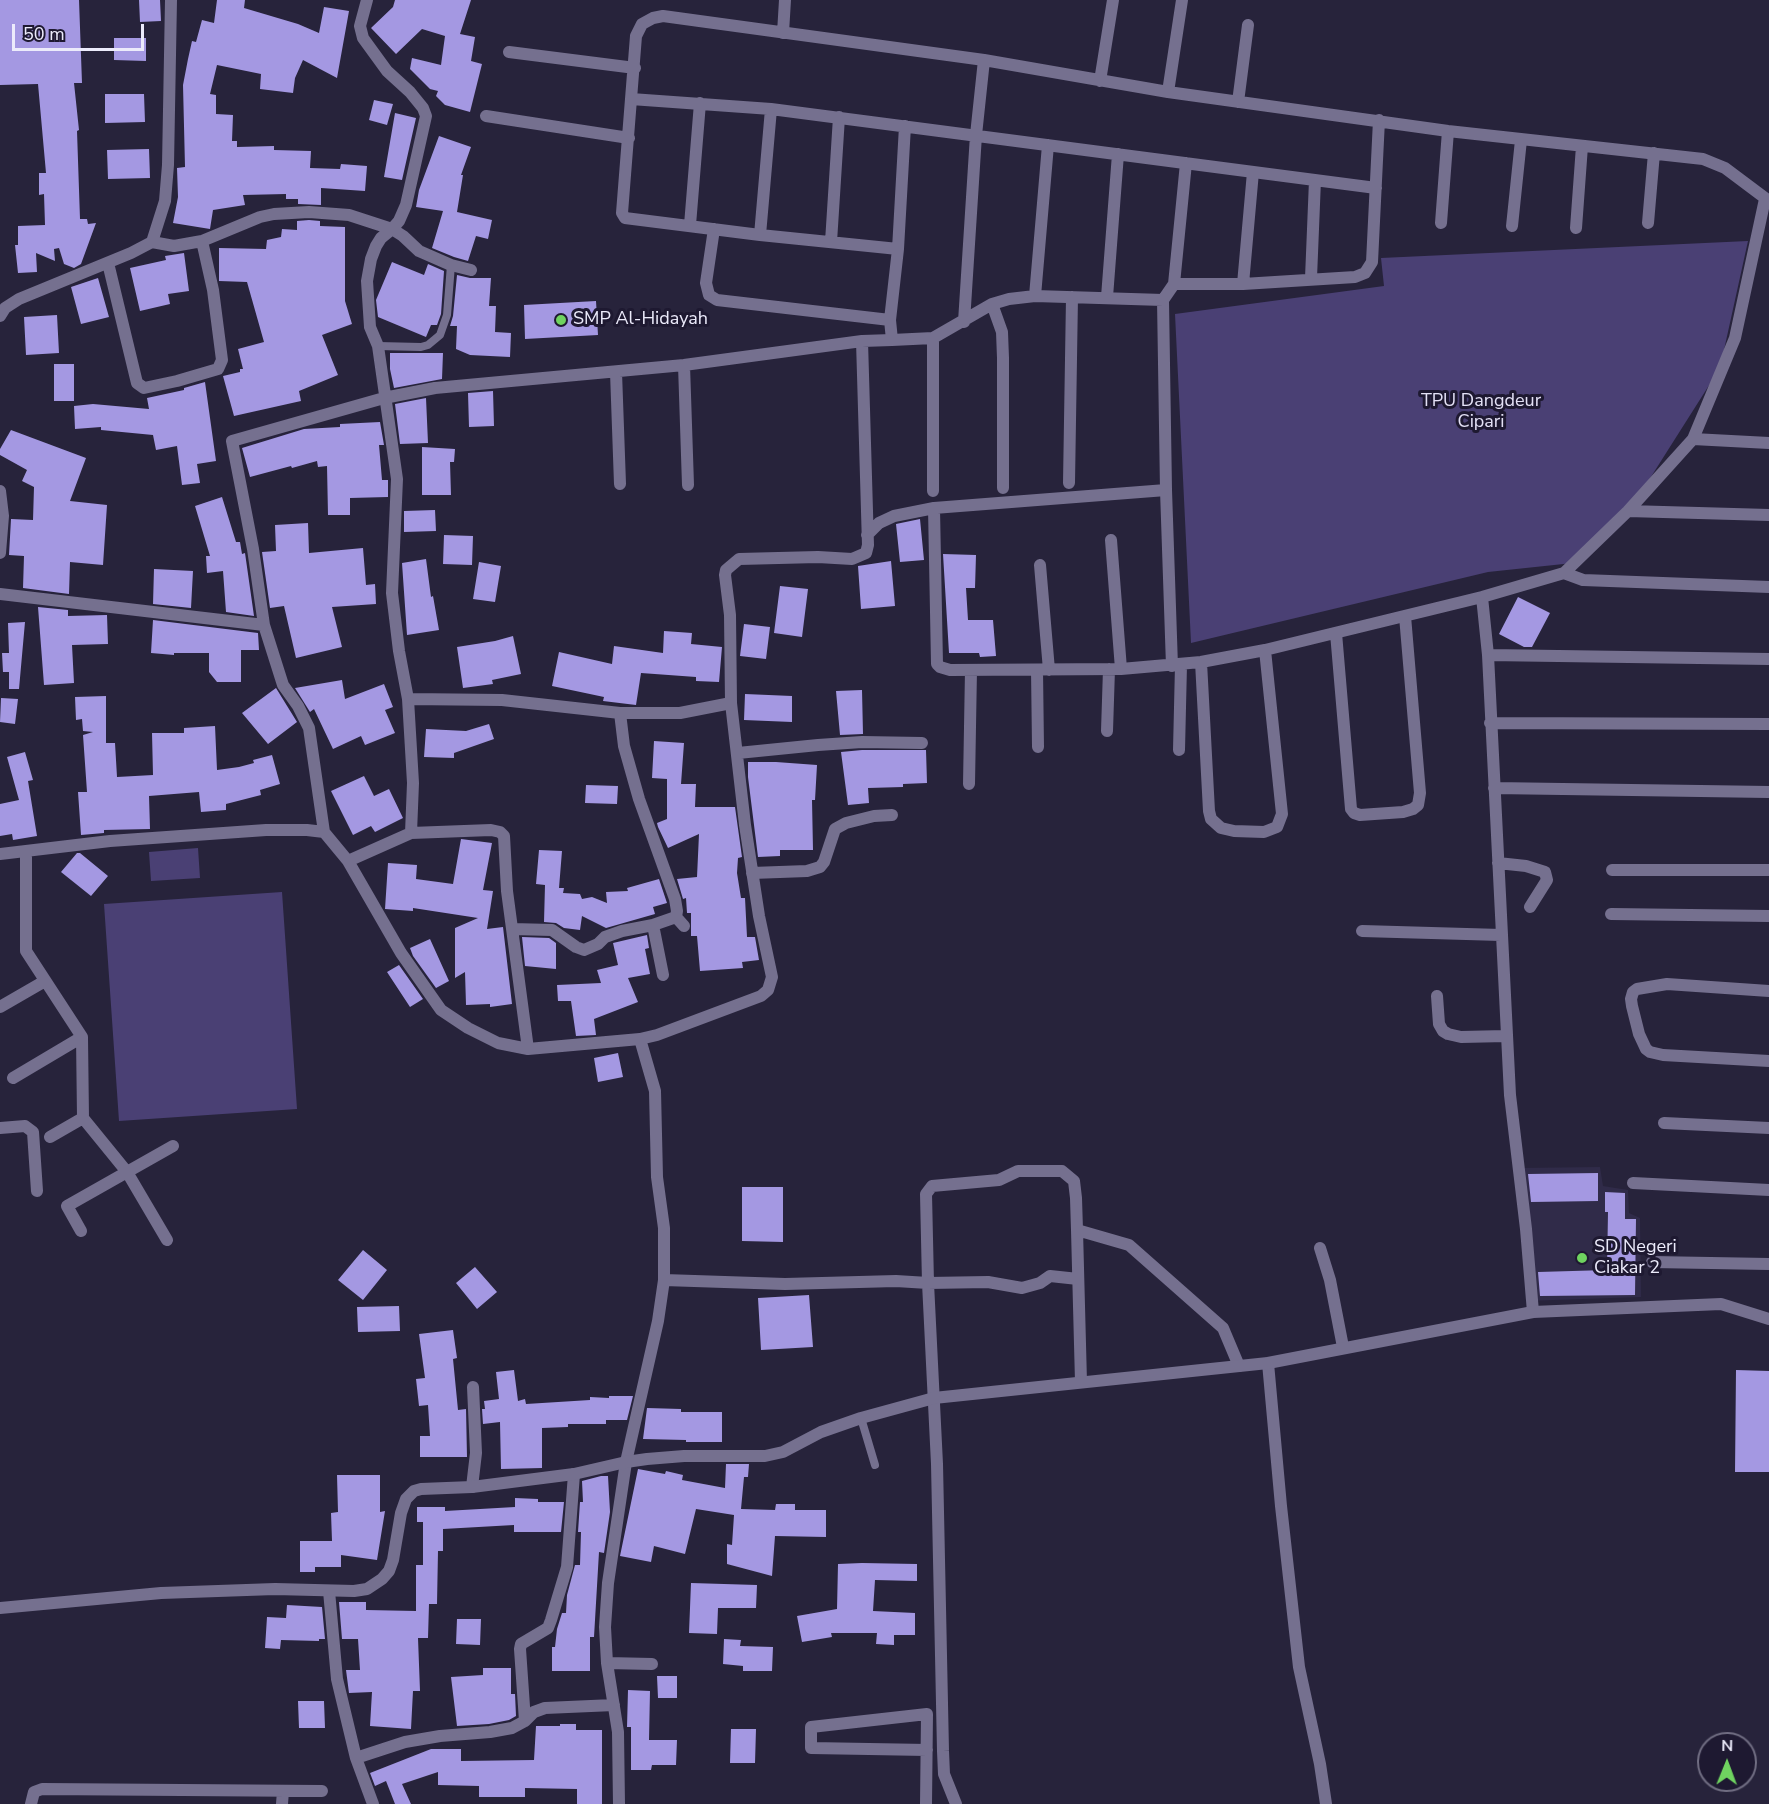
<!DOCTYPE html>
<html>
<head>
<meta charset="utf-8">
<style>
  body { margin:0 }
  #map { position:relative; width:1769px; height:1804px; overflow:hidden; background:#27233b; font-family:"Nunito Sans",sans-serif }
  canvas { display:block }
  .north { position:absolute; left:1697px; top:1732px; width:60px; height:60px; box-sizing:border-box; background:#1e1931; border:2px solid #706d82; border-radius:50%; rotate:1deg; font-size:16px; font-weight:700; line-height:24px; text-align:center; color:#ecebfb }
  .north::after { content:''; display:block; margin:auto; width:21px; height:27px; background:#6fd360; clip-path:polygon(50% 0,100% 100%,50% 72%,0 100%) }
  .scale { position:absolute; left:12px; top:24px; width:132px; height:27px; box-sizing:border-box; border:3px solid #ecebfb; border-top:0; padding-left:8px; font-size:18px; line-height:21px; white-space:nowrap; color:#ecebfb; -webkit-text-stroke:4px #1e1931; paint-order:stroke }
</style>
</head>
<body>
<div id="map">
<canvas width="1769" height="1804"></canvas>
<div class="north">N</div>
<div class="scale">50 m</div>
</div>
<script>
const c = document.querySelector('canvas').getContext('2d');
c.lineJoin = 'round';
function fillPath(path, color) { c.fillStyle = color; c.fill(path, 'evenodd'); }
const shape = rows => new Path2D(rows.map(r => 'M' + r).join(''));
function trace(path, color, width, dash) { c.strokeStyle = color; c.lineWidth = width; c.lineCap = dash ? 'butt' : 'round'; c.setLineDash(dash || []); c.stroke(path); }
function drawText(font, color, halo, rows, align = 'center') {
  c.font = font + ' "Nunito Sans",sans-serif'; c.lineWidth = 6; c.setLineDash([]); c.textBaseline = 'middle'; c.strokeStyle = halo; c.fillStyle = color; for (const [text, x, y, turn = 0] of rows) {
    c.save(); c.translate(x, y); c.rotate((+turn || 0) * Math.PI / 180); c.textAlign = isNaN(turn) ? turn : align; if (halo) c.strokeText(text, 0, 0); c.fillText(text, 0, 0); c.restore();
  }
}
const built = shape([
  [1600,1167,1603,1186,1628,1190,1629,1213,1640,1218,1641,1297,1526,1301,1518,1168]
]);
const green = shape([
  [1748,241,1720,368,1635,502,1573,563,1488,572,1191,643,1175,314,1384,286,1381,258],
  [198,848,200,878,151,881,149,852],
  [282,892,297,1109,119,1121,104,904]
]);
const building = shape([
  [0,0,79,0,82,83,74,83,79,130,77,131,80,219,87,219,88,224,96,223,81,264,74,268,64,264,59,248,54,249,55,261,36,253,37,272,18,273,15,245,18,245,18,226,45,225,44,194,39,195,39,173,46,173,38,84,0,85],
  [139,0,160,0,161,21,140,22],
  [217,0,245,0,244,8,298,24,319,33,324,7,349,11,337,78,303,60,295,78,293,93,260,89,261,74,217,65,210,94,216,95,216,114,233,115,232,141,237,141,237,147,274,146,274,150,311,151,310,168,340,169,341,164,367,166,365,191,321,188,321,205,298,204,298,199,286,199,286,194,243,195,245,205,213,210,210,229,173,223,178,197,177,168,185,167,183,85,188,59,192,41,196,42,202,20,214,23],
  [395,0,471,0,460,34,475,37,471,61,482,64,470,112,445,105,436,96,438,91,430,89,410,69,412,58,441,65,445,36,422,29,396,54,371,28,393,7],
  [114,38,146,38,146,61,114,60],
  [105,94,144,94,145,122,105,123],
  [374,100,393,104,387,125,369,120],
  [395,113,416,118,402,180,384,177],
  [439,136,471,147,461,175,463,175,457,212,492,220,488,239,476,236,468,261,454,257,432,248,443,211,416,207,419,190],
  [149,149,150,178,108,179,107,150],
  [309,220,320,221,320,226,345,227,345,301,352,324,322,335,338,375,299,391,301,401,234,416,223,376,240,372,240,369,243,369,238,349,264,342,247,282,219,281,219,248,266,249,267,240,281,237,282,229,297,230,297,221],
  [184,253,189,291,168,294,170,304,140,311,130,268,166,260,165,256],
  [392,262,424,275,428,264,444,271,441,314,437,325,431,325,426,337,378,317,376,300],
  [457,275,470,278,491,278,489,306,496,306,495,332,511,333,510,357,470,355,456,349,457,326,450,326,453,316],
  [98,278,109,317,81,324,71,287],
  [596,301,598,335,525,339,524,305],
  [57,315,59,353,26,355,24,317],
  [390,353,443,353,442,379,394,388,390,369],
  [54,364,74,364,74,401,54,401],
  [205,382,216,461,197,464,200,483,182,485,177,446,156,450,153,435,101,430,101,427,75,429,74,406,93,404,149,409,147,398,184,390,184,388],
  [493,391,494,426,469,427,468,393],
  [426,398,428,443,400,444,395,404],
  [380,422,384,445,379,445,382,480,388,480,388,497,350,498,350,515,328,515,327,466,318,467,317,461,292,468,291,466,250,477,242,448,304,429,340,427,340,424],
  [11,430,86,458,70,501,107,505,103,565,70,562,69,594,23,588,24,556,9,555,11,519,33,520,34,487,22,481,27,470,0,455,0,449],
  [422,447,455,449,454,462,450,462,451,495,422,495],
  [222,497,236,542,240,542,242,554,245,553,254,616,226,612,223,571,207,573,206,556,210,556,195,506],
  [435,510,436,531,404,532,404,511],
  [920,519,924,560,900,562,896,524],
  [308,523,309,553,363,548,366,585,375,584,376,604,332,607,342,647,296,658,284,606,270,608,262,552,276,551,275,525],
  [444,535,473,536,472,565,443,564],
  [943,554,976,555,975,588,966,588,968,620,993,620,996,656,980,657,979,653,949,653],
  [426,559,431,597,433,596,439,630,407,635,402,563],
  [891,561,895,606,861,609,858,566],
  [479,562,501,566,495,602,473,599],
  [154,569,193,571,191,608,153,604],
  [780,586,808,589,802,637,774,633],
  [1518,597,1550,613,1532,647,1524,647,1499,634],
  [38,607,68,610,68,616,107,615,108,644,72,645,74,683,44,685],
  [153,620,258,633,259,650,241,650,241,682,217,682,209,672,209,653,174,653,174,655,151,653],
  [25,622,19,689,9,689,9,672,3,672,2,653,9,653,8,623],
  [744,624,770,627,766,659,740,656],
  [664,631,692,633,691,644,722,647,719,682,696,681,696,677,641,673,636,705,603,701,604,697,552,686,559,652,612,664,614,646,663,653],
  [513,636,521,674,492,680,493,684,463,688,457,647,495,641],
  [342,680,345,699,384,684,393,707,385,710,395,733,365,745,361,736,333,749,314,709,310,712,295,688],
  [276,688,297,722,268,744,242,713],
  [862,690,863,734,840,735,836,691],
  [745,694,792,696,792,722,744,720],
  [106,696,106,743,115,743,117,777,153,775,152,733,184,733,184,728,215,726,217,770,239,767,254,763,253,760,272,755,280,784,260,790,261,795,226,804,226,810,201,812,199,792,149,796,150,829,104,830,104,833,81,835,78,792,87,792,83,735,93,732,83,731,82,719,76,720,75,697],
  [1,698,18,699,15,724,0,722],
  [489,724,494,739,454,753,454,758,424,757,426,729,466,731],
  [654,741,684,743,681,784,696,784,695,807,735,807,742,857,738,858,737,873,741,898,745,898,747,937,755,937,759,960,742,962,743,968,700,971,697,936,691,936,691,913,687,913,686,898,683,899,677,879,697,877,699,834,668,848,658,827,657,823,667,819,667,779,652,778],
  [862,750,926,750,927,783,903,784,903,787,868,788,869,803,848,805,841,752],
  [25,752,33,780,28,781,37,836,13,840,12,834,0,836,0,804,19,800,7,757],
  [748,762,776,762,817,765,815,800,812,800,813,850,780,850,780,856,758,857,748,777],
  [364,776,374,796,389,789,403,818,375,832,371,826,353,835,331,791],
  [586,785,618,786,617,804,585,803],
  [461,839,492,843,483,890,493,891,487,929,503,927,512,1004,490,1007,490,1004,466,1005,465,972,455,978,455,928,478,918,413,908,413,911,385,909,388,863,417,865,416,879,453,884],
  [539,850,562,851,559,888,564,888,563,893,580,894,582,899,592,897,607,903,606,892,628,891,627,888,659,879,667,903,653,907,655,914,606,928,582,916,580,930,564,928,556,923,544,922,545,885,536,884],
  [77,853,80,853,108,876,91,896,61,872],
  [647,935,649,948,645,949,650,974,628,978,638,1002,594,1019,596,1035,576,1036,571,1001,558,1001,557,985,601,983,597,970,618,965,613,943],
  [522,937,549,938,556,943,556,969,525,966],
  [430,939,449,981,436,988,413,956,410,948],
  [399,965,423,999,410,1007,387,972],
  [618,1053,623,1077,598,1082,594,1058],
  [1598,1173,1598,1201,1531,1202,1528,1174],
  [742,1187,783,1187,783,1242,742,1241],
  [1605,1192,1625,1193,1625,1219,1636,1219,1635,1295,1540,1296,1538,1272,1607,1270,1608,1212,1605,1212],
  [363,1250,387,1270,363,1300,338,1280],
  [475,1267,497,1292,477,1309,456,1283],
  [809,1295,813,1347,761,1350,758,1298],
  [399,1306,400,1331,358,1332,357,1307],
  [453,1330,457,1358,453,1359,458,1410,466,1409,467,1457,420,1457,420,1436,430,1436,428,1405,419,1406,416,1379,425,1378,419,1334],
  [514,1370,518,1401,525,1399,526,1404,590,1400,590,1397,609,1398,609,1396,633,1396,627,1420,606,1420,606,1424,568,1424,568,1427,542,1428,542,1468,501,1469,500,1422,483,1424,482,1409,485,1409,484,1401,499,1399,496,1372],
  [1736,1370,1769,1371,1769,1472,1735,1472],
  [647,1408,681,1409,681,1412,722,1412,722,1442,686,1442,686,1440,643,1439],
  [726,1464,749,1464,748,1477,744,1477,741,1509,775,1510,776,1504,795,1504,795,1510,826,1510,826,1537,775,1536,772,1576,727,1564,727,1544,732,1545,734,1515,696,1509,685,1554,654,1546,651,1562,620,1556,638,1469,665,1474,666,1471,683,1475,682,1480,725,1488],
  [337,1475,380,1475,380,1512,385,1511,377,1560,341,1555,341,1567,315,1567,315,1572,300,1572,300,1541,332,1541,331,1513,338,1512],
  [601,1476,608,1476,610,1512,604,1553,599,1552,594,1637,590,1637,590,1671,552,1671,552,1647,555,1647,557,1629,562,1613,566,1613,567,1595,575,1565,580,1565,581,1532,578,1532,580,1502,583,1502,582,1481],
  [515,1498,538,1499,538,1502,564,1502,561,1532,514,1532,514,1525,443,1529,443,1551,438,1551,437,1604,429,1604,428,1638,418,1638,420,1691,413,1691,411,1729,370,1726,372,1692,349,1693,346,1670,360,1670,358,1639,342,1639,339,1602,366,1602,366,1610,416,1611,416,1565,423,1565,423,1522,417,1522,417,1507,445,1507,445,1511,515,1507],
  [862,1563,917,1564,917,1581,875,1580,873,1611,915,1613,915,1635,894,1635,894,1645,876,1644,877,1633,831,1633,832,1637,802,1642,797,1616,837,1609,838,1564],
  [691,1583,757,1585,756,1608,718,1608,717,1634,689,1633],
  [287,1605,322,1607,325,1639,319,1639,319,1641,281,1640,280,1649,265,1648,267,1617,286,1618],
  [457,1619,481,1619,480,1645,456,1644],
  [724,1639,741,1640,740,1646,773,1647,772,1671,743,1671,743,1666,723,1664],
  [483,1668,511,1668,511,1694,515,1694,516,1716,509,1720,489,1724,457,1726,451,1677,483,1675],
  [657,1676,677,1676,677,1698,658,1698],
  [628,1690,650,1691,649,1740,677,1740,676,1765,652,1765,651,1770,631,1770,631,1727,627,1727],
  [298,1701,324,1701,325,1728,299,1728],
  [560,1724,576,1724,576,1730,602,1730,602,1804,577,1804,577,1789,525,1788,525,1797,479,1797,479,1786,438,1785,438,1772,402,1784,411,1804,395,1804,386,1781,375,1786,370,1773,431,1749,461,1749,461,1761,534,1760,536,1726,560,1726],
  [731,1729,756,1729,755,1763,730,1763]
]);
const service = shape([
  [378,346,421,347,428,345,440,335,447,315,451,265],
  [861,1418,875,1465]
]);
const minor = shape([
  [783,33,785,0],
  [509,52,635,68],
  [1100,81,1113,0],
  [1168,92,1182,0],
  [631,99,771,109,1376,188],
  [1238,102,1248,25],
  [486,116,629,138],
  [905,126,898,249,890,320,892,340,933,338,992,304,1009,299,1035,296,1163,300],
  [1441,223,1448,131],
  [1648,223,1654,153],
  [690,225,700,103],
  [1512,226,1521,140],
  [1576,228,1582,146],
  [714,229,706,283,709,295,717,300,890,320],
  [760,235,771,109],
  [152,242,174,246,202,241,260,217,274,214,309,212,349,215,392,229,403,236,419,251,451,265,471,270],
  [831,242,839,117],
  [898,249,760,235,625,218,622,213,631,99,636,36,642,24,653,18,663,16,984,60,1168,92,1448,131,1703,159,1725,168,1769,201],
  [108,263,137,383,144,388,177,381,218,369,222,360,213,290,202,241],
  [1311,278,1315,180],
  [1174,284,1186,163],
  [1243,284,1253,172],
  [1035,296,1048,145],
  [1107,297,1118,154],
  [992,304,1002,332,1003,358,1003,488],
  [0,316,5,308,19,299,131,253,152,242,165,201,168,165,171,0],
  [964,322,976,135,984,60],
  [684,365,688,485],
  [616,372,620,484],
  [1693,439,1769,443],
  [1069,483,1072,297],
  [0,491,3,516,0,553],
  [933,491,933,338],
  [934,508,937,664,940,667,950,670,1121,669,1201,662,1265,650,1482,597,1564,573,1628,511,1693,439,1735,338,1765,199],
  [1628,511,1769,515],
  [867,535,879,523,894,516,934,508,1166,490],
  [1111,540,1121,669],
  [1040,565,1049,670],
  [1564,573,1583,580,1769,587],
  [0,594,264,625],
  [1482,597,1488,655,1510,1095,1526,1229,1533,1312],
  [1336,633,1351,809,1354,813,1360,815,1403,812,1413,809,1418,805,1420,793,1405,616],
  [1488,655,1769,659],
  [1201,662,1209,811,1211,819,1221,828,1234,831,1264,832,1277,827,1282,814,1265,650],
  [1172,666,1166,490,1163,300,1174,284,1243,284,1355,277,1365,273,1372,262,1379,120],
  [1037,670,1038,747],
  [408,699,502,700,620,713,680,713,731,703],
  [620,713,624,746,639,799,675,899,677,911,676,917,684,926],
  [1490,723,1769,724],
  [1107,731,1109,669],
  [1179,750,1181,665],
  [738,753,818,745,862,742,922,743],
  [969,784,971,670],
  [1494,788,1769,792],
  [324,832,309,728,298,706,283,685,264,625,253,549,232,441,384,398,435,388,684,365,862,341,892,340],
  [411,833,491,830,500,832,504,836,507,891,528,1049],
  [26,851,26,951,82,1037,83,1118,127,1172,167,1240],
  [0,854,110,841,266,830,307,830,324,832,348,861,401,953,441,1010,468,1028,498,1043,528,1049,640,1039,657,1035,761,996,768,990,772,977,759,916,745,825,731,703,730,615,725,575,726,570,739,559,818,557,852,559,866,553,868,545,862,341],
  [348,861,411,833,413,783,408,699,399,651,392,593,397,479,378,346,370,327,367,281,371,259,376,246,381,238,392,229,399,221,406,205,426,116,423,108,410,92,387,71,363,38,360,26,367,0],
  [1498,863,1526,866,1545,872,1547,880,1530,907],
  [1612,870,1769,870],
  [752,873,807,871,820,867,824,862,835,829,846,823,874,816,892,815],
  [1611,914,1769,916],
  [653,925,663,975],
  [512,929,552,930,576,947,584,950,598,944,605,937,622,931,653,925,676,917],
  [1362,931,1501,935],
  [1769,991,1667,984,1637,989,1633,992,1631,999,1632,1006,1639,1034,1646,1049,1650,1052,1663,1055,1769,1061],
  [1437,996,1439,1024,1443,1031,1448,1034,1461,1037,1506,1036],
  [0,1007,45,981],
  [13,1078,82,1037],
  [1664,1123,1769,1128],
  [0,1128,25,1126,33,1132,37,1191],
  [50,1137,83,1118],
  [1633,1183,1769,1190],
  [1077,1230,1076,1198,1074,1181,1062,1171,1018,1171,999,1180,932,1186,926,1194,928,1283,988,1282,1022,1288,1040,1283,1050,1276,1078,1279],
  [81,1231,67,1206,173,1146],
  [1320,1248,1330,1280,1343,1347],
  [1652,1262,1769,1264],
  [664,1280,785,1284,896,1281,928,1283,937,1464,943,1751,944,1774,956,1804],
  [1268,1363,1281,1506,1299,1667,1320,1764,1326,1804],
  [1081,1382,1077,1230,1129,1245,1223,1328,1239,1366],
  [472,1487,476,1453,473,1387],
  [329,1591,337,1679,356,1758,373,1804],
  [607,1663,652,1664],
  [525,1721,520,1649,521,1644,548,1628,551,1620,567,1567,574,1474],
  [356,1758,405,1742,440,1736,490,1732,512,1728,525,1721,534,1712,545,1708,614,1705],
  [31,1804,34,1792,42,1789,322,1791],
  [282,1804,283,1791],
  [619,1804,618,1732,607,1663,605,1627,608,1583,626,1462,658,1321,664,1280,664,1228,657,1177,655,1091,640,1039],
  [926,1804,927,1714,811,1727,811,1748,927,1750]
]);
const tertiary = shape([
  [0,1608,161,1593,275,1589,354,1591,367,1589,382,1579,389,1571,393,1560,401,1513,406,1499,414,1491,421,1489,472,1487,574,1474,626,1462,647,1459,684,1456,765,1456,783,1452,821,1432,861,1418,934,1398,1268,1363,1533,1312,1721,1304,1769,1319]
]);
const markers = [
  [561,320,6,"#6fd360"],
  [1582,1258,6,"#6fd360"]
];
const poiNames = [
  ["SMP Al-Hidayah",573,320],
  ["SD Negeri",1594,1248],
  ["Ciakar 2",1594,1269]
];
const parkNames = [
  ["TPU Dangdeur",1481,402],
  ["Cipari",1481,423]
];
fillPath(built, '#302b49');
fillPath(green, '#4a4074');
fillPath(building, '#a498e2');
trace(service, '#75708f', 8);
trace(minor, '#75708f', 12);
trace(tertiary, '#75708f', 12);
for (const [x, y, r, color] of markers) { const dot = new Path2D(); dot.arc(x, y, r, 0, 2 * Math.PI); c.fillStyle = color; c.fill(dot); trace(dot, '#1e1931', 2); }
drawText('18px', '#ecebfb', '#1e1931', poiNames, 'left');
drawText('18px', '#e4e1f6', '#1e1931', parkNames);
</script>
</body>
</html>
